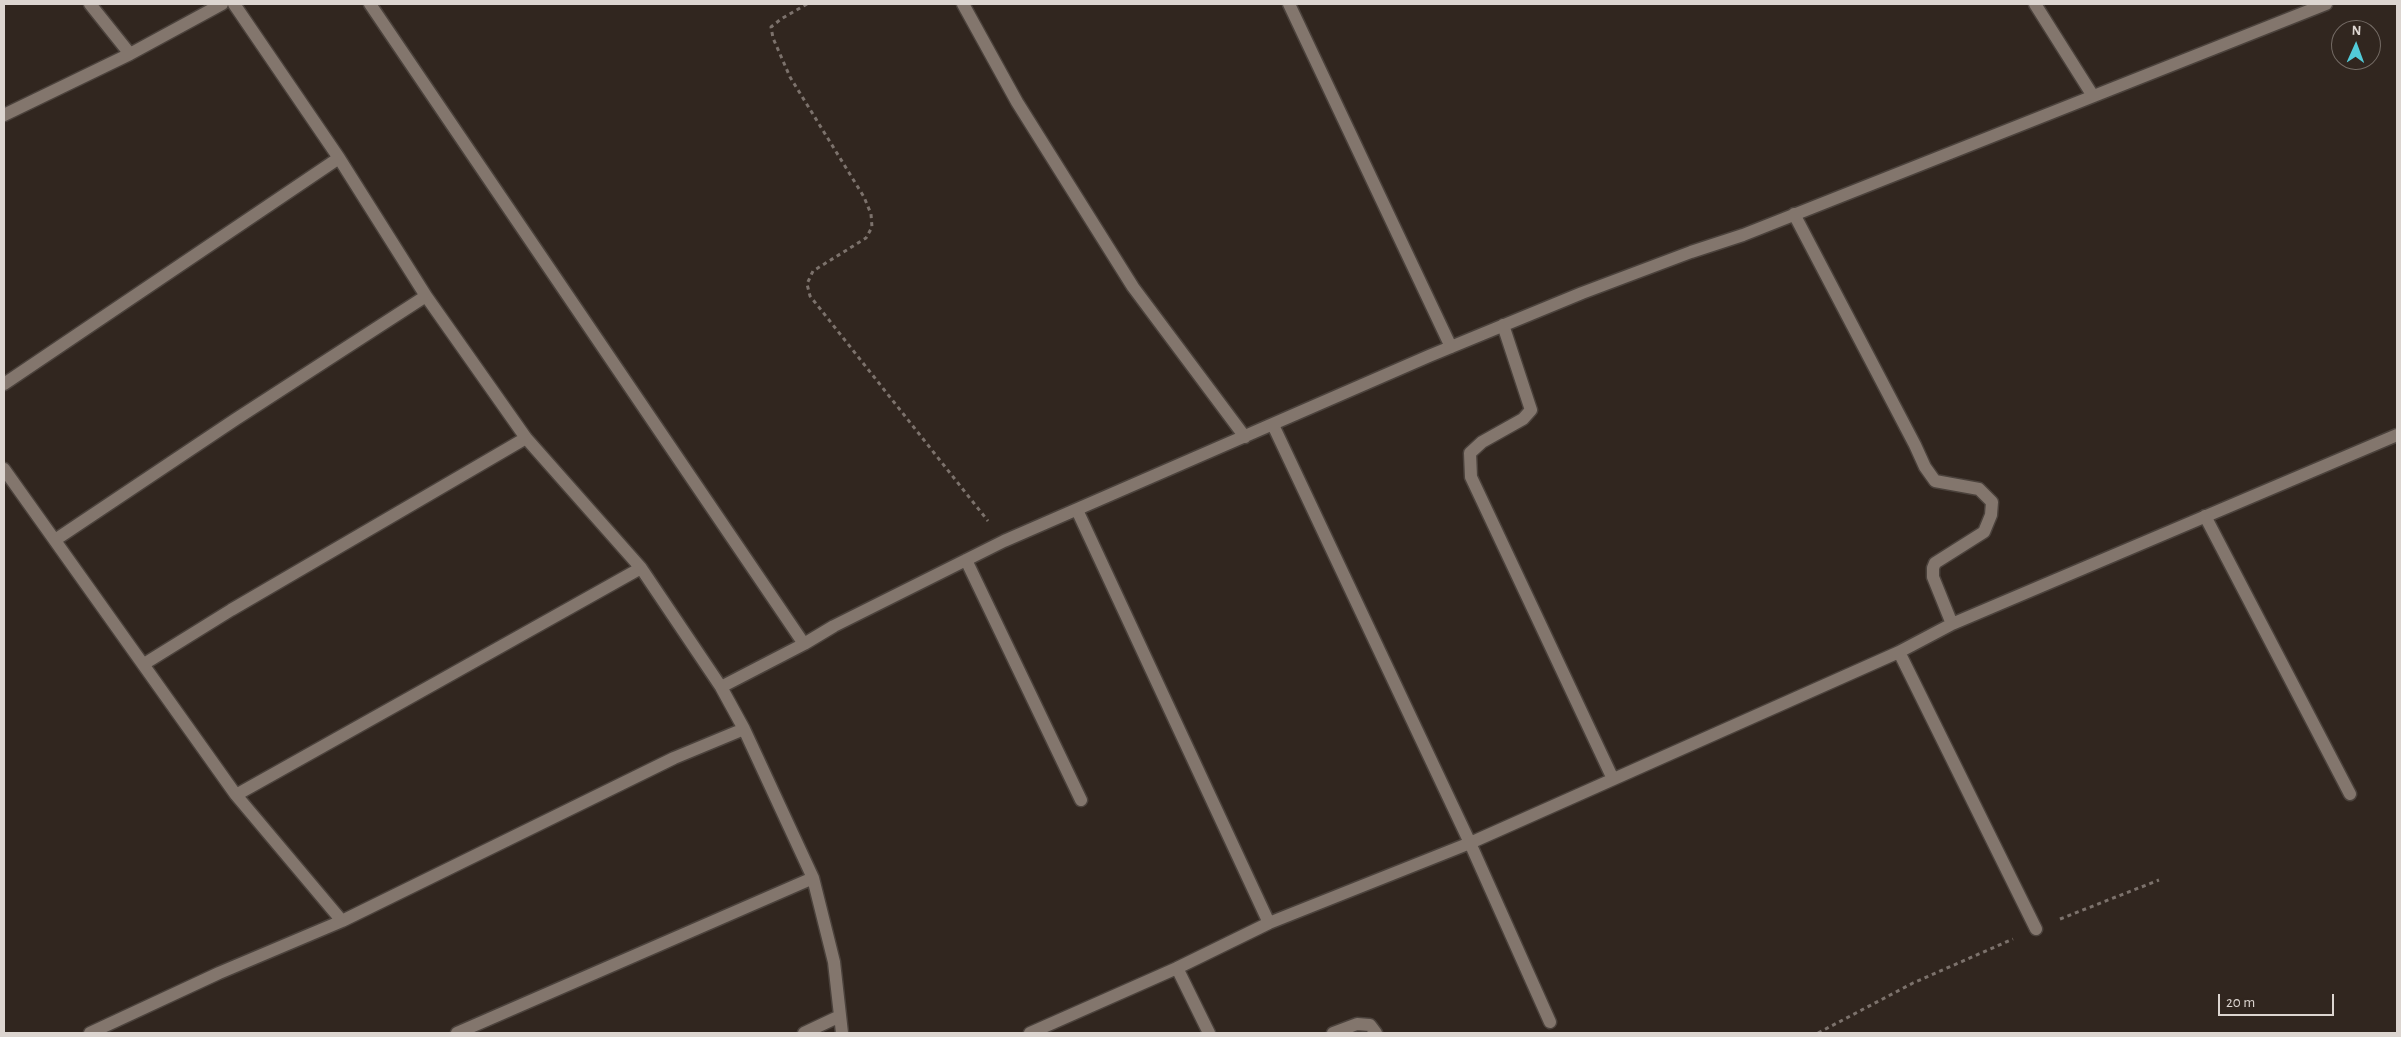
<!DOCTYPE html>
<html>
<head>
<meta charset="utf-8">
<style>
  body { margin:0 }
  #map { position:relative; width:2401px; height:1037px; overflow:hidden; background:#31261f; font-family:"Alegreya Sans",sans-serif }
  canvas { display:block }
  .frame { position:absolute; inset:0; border:5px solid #dcd5d0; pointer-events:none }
  .north { position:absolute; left:2331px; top:20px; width:50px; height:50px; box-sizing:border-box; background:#31261f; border:1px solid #756c66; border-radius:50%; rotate:2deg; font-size:14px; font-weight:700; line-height:20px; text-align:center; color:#dcd5d0 }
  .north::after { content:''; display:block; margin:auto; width:18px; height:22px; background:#52cbd9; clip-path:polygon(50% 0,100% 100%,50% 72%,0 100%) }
  .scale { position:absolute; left:2218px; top:994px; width:116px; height:22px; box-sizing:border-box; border:2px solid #dcd5d0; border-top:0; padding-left:6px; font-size:15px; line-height:18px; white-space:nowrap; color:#dcd5d0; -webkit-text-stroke:4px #31261f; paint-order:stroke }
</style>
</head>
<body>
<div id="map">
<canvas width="2401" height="1037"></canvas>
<div class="frame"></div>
<div class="north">N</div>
<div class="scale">20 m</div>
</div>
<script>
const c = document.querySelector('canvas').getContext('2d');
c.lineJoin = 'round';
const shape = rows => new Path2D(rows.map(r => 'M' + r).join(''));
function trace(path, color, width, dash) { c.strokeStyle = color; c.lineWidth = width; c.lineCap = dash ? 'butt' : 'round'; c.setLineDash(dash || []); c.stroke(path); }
const path = shape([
  [807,4,781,19,771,27,773,38,790,77,864,197,871,214,872,227,866,238,813,271,807,284,810,296,988,521],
  [2060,919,2159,880],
  [1818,1033,1913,983,2013,939]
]);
const minor = shape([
  [90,4,130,54],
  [234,4,339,158,426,296,526,438,641,568,721,687,744,729],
  [370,4,804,644],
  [963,4,1017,102,1133,287,1245,437],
  [1289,4,1451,347],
  [2035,4,2093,96],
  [4,115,130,54,222,4],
  [1794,214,1915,445,1925,467,1935,481,1979,489,1992,502,1991,515,1984,532,1935,563,1933,568,1933,577,1952,624,1899,652,2036,929],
  [1503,325,1531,410,1523,419,1482,442,1470,453,1471,477,1613,779],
  [4,384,339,158],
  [1273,425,1470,843,1550,1022],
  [4,469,236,795,342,921],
  [1077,510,1269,923],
  [2205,516,2350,794],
  [55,540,236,419,426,296],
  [966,560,1081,800],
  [1952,624,2397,435],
  [144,664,231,610,526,438],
  [721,687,804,644,834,626,1004,541,1429,356,1582,293,1691,252,1743,235,2326,4],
  [236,795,641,568],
  [1177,968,1209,1033],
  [90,1033,219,973,342,921,674,758,744,729,813,878,834,962,842,1033],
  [457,1033,813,878],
  [804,1033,840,1016],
  [1030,1033,1177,968,1269,923,1470,843,1899,652],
  [1333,1033,1357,1024,1370,1025,1376,1033]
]);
trace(minor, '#4b423c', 15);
trace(path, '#7c726c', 3, [4, 4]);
trace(minor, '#83766d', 12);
</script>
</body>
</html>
